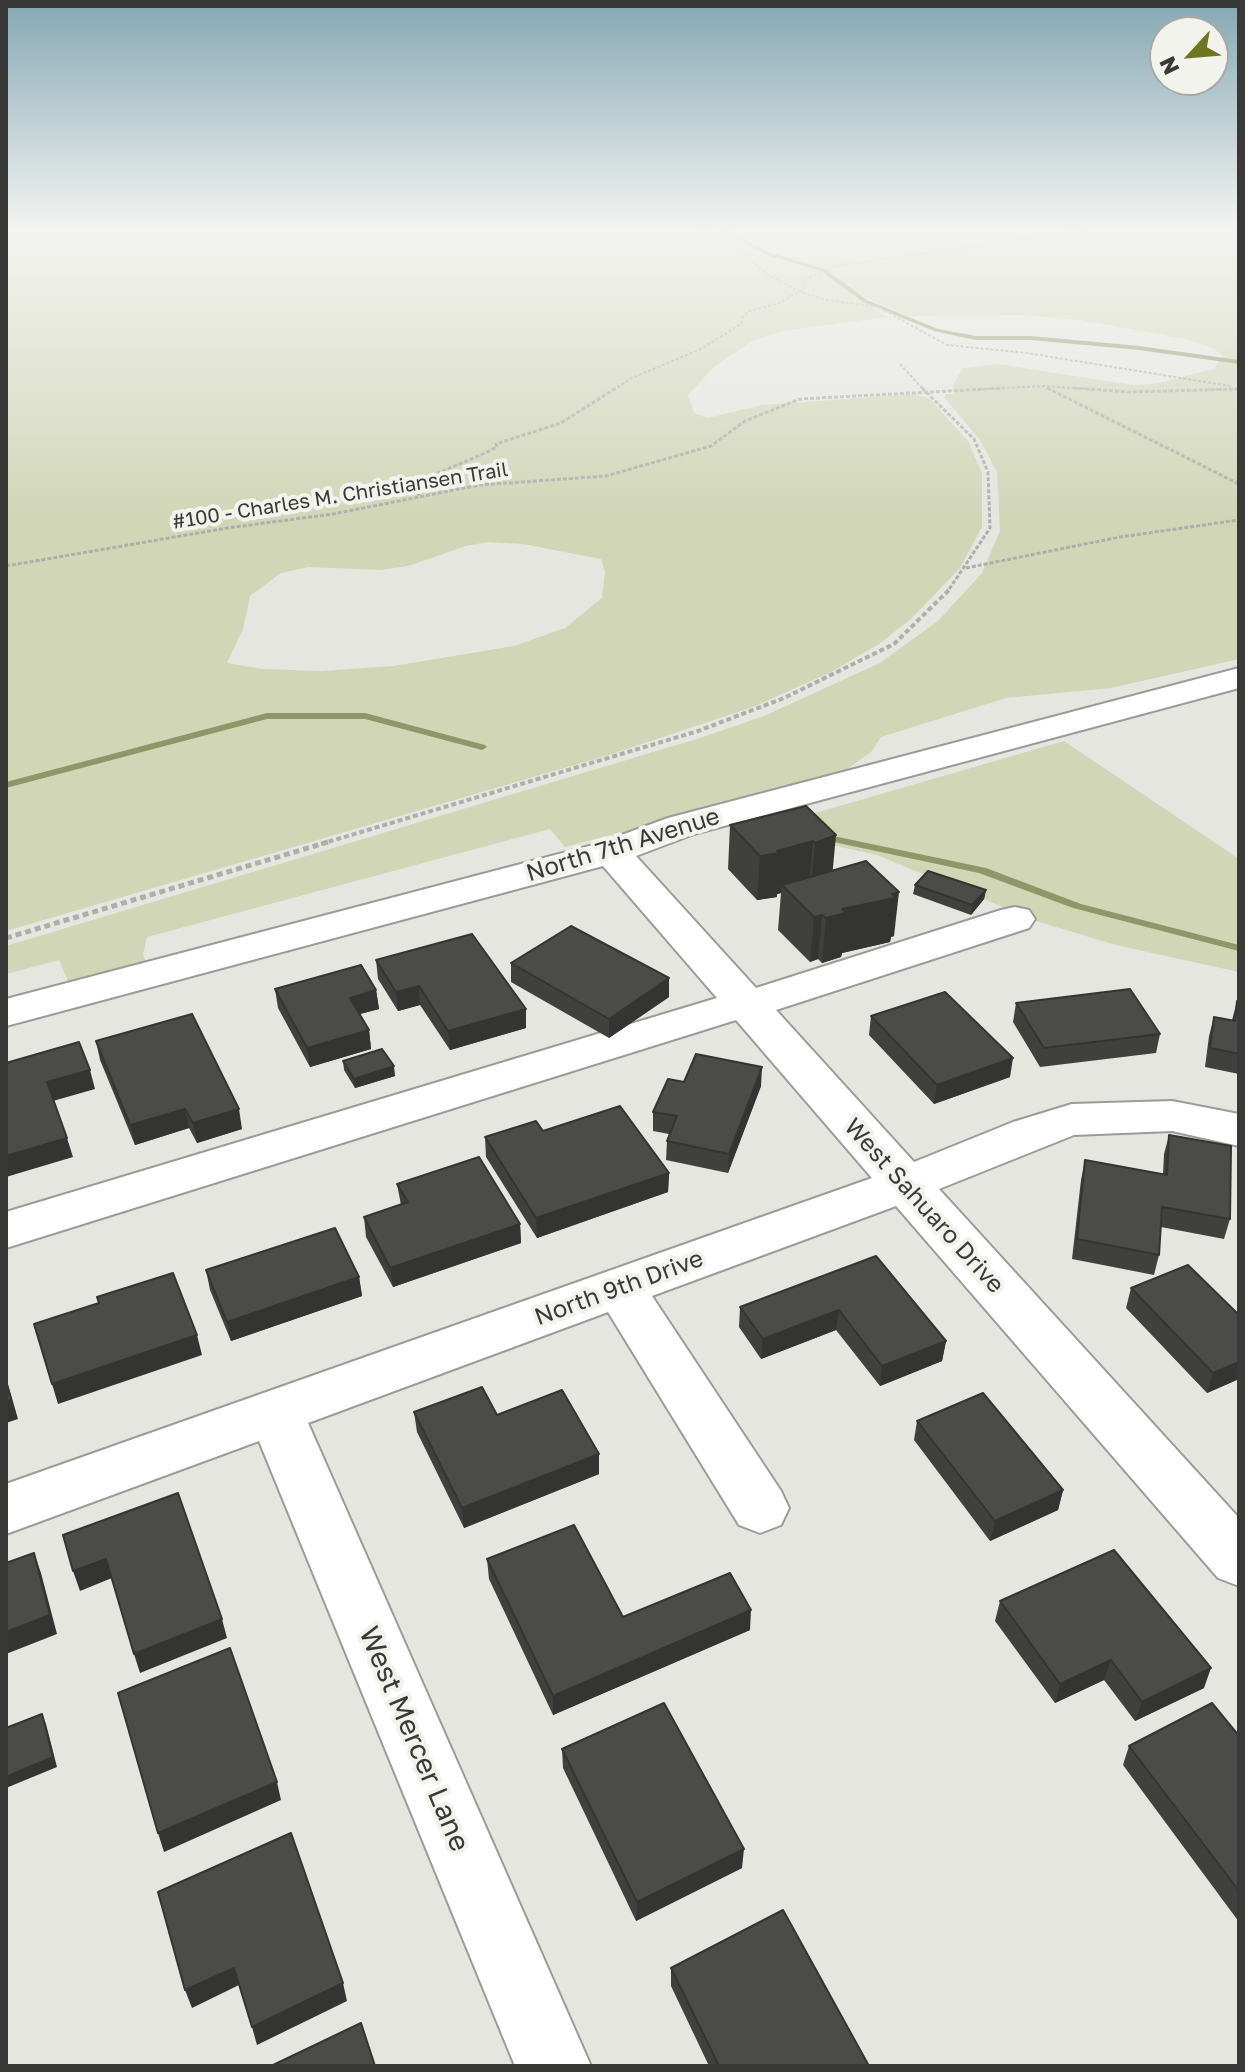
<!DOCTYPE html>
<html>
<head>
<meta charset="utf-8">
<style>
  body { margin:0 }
  #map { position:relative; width:1245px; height:2072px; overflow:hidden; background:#e5e6e0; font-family:"Golos Text",sans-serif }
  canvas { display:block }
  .frame { position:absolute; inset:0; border:8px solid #393a37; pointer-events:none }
  .north { position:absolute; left:1149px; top:16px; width:80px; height:80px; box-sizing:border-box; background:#f2f3ed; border:2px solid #a8a9a4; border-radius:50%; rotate:244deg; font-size:22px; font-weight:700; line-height:32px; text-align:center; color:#393a37 }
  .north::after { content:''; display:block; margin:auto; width:28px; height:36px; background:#6e761f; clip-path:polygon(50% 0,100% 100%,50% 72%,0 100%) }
</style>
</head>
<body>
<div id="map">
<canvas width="1245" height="2072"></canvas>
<div class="frame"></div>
<div class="north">N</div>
</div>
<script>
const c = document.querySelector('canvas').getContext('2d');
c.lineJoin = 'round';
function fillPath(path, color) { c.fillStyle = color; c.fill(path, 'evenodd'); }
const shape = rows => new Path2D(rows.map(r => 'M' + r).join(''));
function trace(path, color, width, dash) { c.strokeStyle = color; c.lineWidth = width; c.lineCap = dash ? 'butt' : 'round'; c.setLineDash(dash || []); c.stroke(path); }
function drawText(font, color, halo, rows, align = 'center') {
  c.font = font + ' "Golos Text",sans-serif'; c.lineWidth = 8; c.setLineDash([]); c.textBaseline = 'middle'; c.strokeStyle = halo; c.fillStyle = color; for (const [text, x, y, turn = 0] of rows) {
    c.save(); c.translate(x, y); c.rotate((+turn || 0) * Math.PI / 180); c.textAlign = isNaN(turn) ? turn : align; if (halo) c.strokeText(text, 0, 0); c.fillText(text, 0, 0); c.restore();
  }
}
const green = shape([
  [6,230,1239,230,1239,659,1111,688,1006,698,881,737,871,752,846,770,730,804,565,847,550,829,147,937,143,955,148,967,71,988,59,960,6,974,6,946,700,738,764,716,880,663,938,621,982,573,1000,531,997,472,980,440,945,398,945,394,954,394,953,385,963,368,999,364,1132,385,1155,384,1213,369,1223,356,1214,349,1186,339,1080,320,1022,315,909,316,854,292,851,295,887,317,782,331,752,341,715,366,688,395,694,413,708,418,762,405,916,394,930,399,968,441,982,473,982,527,960,568,911,619,879,644,831,672,753,707,612,754,6,931],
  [488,542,523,544,601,559,605,572,602,598,565,628,514,646,393,666,322,671,262,669,227,663,243,629,250,596,281,573,309,567,380,570,408,566,466,546],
  [1064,741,1239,859,1239,972,1116,945,1039,922,877,855,760,829]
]);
const stream = shape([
  [719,230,726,230,771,253,825,269,867,300,938,329,976,336,1031,336,1139,346,1239,360,1239,364,1139,350,1031,340,976,340,934,331,863,302,821,271,767,255,719,230],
  [267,713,365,713,485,745,487,747,482,750,365,719,267,719,6,788,6,782,267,713],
  [819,833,986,868,1081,904,1239,945,1239,951,1073,908,979,873,815,838,814,836,815,834,819,833]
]);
const pathFar3 = shape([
  [701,230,725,239,767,274,800,292,826,300,878,307,947,345,1027,353,1230,386],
  [900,364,924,390],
  [1047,388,1051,390],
  [613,390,632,378,701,349,741,324,743,316,749,311,777,304,804,289,803,281,836,266,1090,230],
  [967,390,1043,386,1102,390],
  [1199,390,1239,389]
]);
const pathFar2 = shape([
  [922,388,974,439,988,472,990,528,948,591],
  [1047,388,1239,484],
  [1073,388,1129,392,1239,389],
  [420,495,411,490,416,482,483,454,497,447,496,444,561,423,616,388],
  [6,566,227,528,333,514,480,485,606,476,711,446,745,421,800,399,1004,388],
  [966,568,1120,537,1239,520]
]);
const pathFar1 = shape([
  [321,844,698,731,784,698,894,644,950,589]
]);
const path = shape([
  [6,938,328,842]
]);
const minor = shape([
  [1239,668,1239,688,694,834,636,856,756,988,1001,910,1015,907,1029,910,1035,919,1029,928,776,1010,914,1162,1013,1122,1072,1104,1172,1101,1239,1114,1239,1146,1172,1131,1074,1135,939,1189,1239,1518,1239,1586,1218,1578,896,1206,652,1296,781,1491,789,1508,781,1525,760,1533,739,1525,608,1312,308,1423,591,2066,515,2066,259,1441,6,1534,6,1484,872,1178,736,1020,6,1248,6,1212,717,998,603,866,6,1026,6,999,597,844,668,818,1239,668]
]);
const wall = shape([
  [806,806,832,871,894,936,891,937,890,942,842,953,841,957,822,963,818,959,810,962,778,930,781,893,777,894,777,897,757,900,728,869,730,825],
  [915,885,986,890,984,899,971,915,913,894],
  [376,960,526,1009,526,1028,450,1050,420,1005,398,1011,378,979],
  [511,963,669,997,609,1038,511,982],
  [275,989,376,990,379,1009,360,1014,369,1030,371,1049,310,1067,278,1008],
  [1237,1001,1239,1002,1239,1074,1205,1067,1209,1036,1214,1017,1232,1020],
  [1016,1003,1160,1034,1156,1053,1040,1067,1013,1022],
  [871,1016,1010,1077,934,1104,869,1035],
  [96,1041,242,1129,197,1143,189,1128,135,1145,100,1060],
  [343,1061,395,1076,355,1088,344,1070],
  [684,1082,761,1086,728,1173,666,1160,667,1141,669,1134,653,1131,653,1112],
  [1169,1135,1230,1219,1224,1239,1161,1227,1159,1255,1154,1275,1072,1259,1081,1180,1085,1160,1163,1174,1164,1154],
  [485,1137,669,1173,668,1192,537,1238,486,1157],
  [397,1184,520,1224,521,1243,393,1287,366,1237,364,1217,401,1205],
  [876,1256,946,1341,942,1361,880,1386,836,1330,761,1359,739,1327,740,1307],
  [206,1270,359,1277,362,1296,231,1341,210,1290],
  [1131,1288,1239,1315,1239,1379,1207,1393,1126,1308],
  [414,1412,497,1415,599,1474,464,1528,417,1432],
  [917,1421,1063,1490,1058,1510,990,1541,914,1440],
  [487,1559,623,1617,750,1630,553,1715,489,1579],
  [1000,1601,1204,1688,1135,1721,1104,1680,1055,1703,995,1621],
  [1239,1736,1239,1922,1123,1765,1129,1746],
  [562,1749,742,1868,636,1921,563,1768],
  [671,1968,869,2066,709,2066,671,1986]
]);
const shadedWall = shape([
  [836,835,832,878,811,887,815,843],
  [813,841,809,885,782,885,781,893,777,894,777,897,757,900,760,856],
  [986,890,984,899,971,915,972,905],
  [899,892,894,936,891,937,890,942,842,953,841,957,822,963,826,918,842,909],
  [822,915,818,959,810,962,814,917],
  [669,978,669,997,609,1038,609,1019],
  [419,986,420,1005,398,1011,396,992],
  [376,990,379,1009,352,1016,350,998],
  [526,1009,526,1028,450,1050,448,1031],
  [369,1030,371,1049,310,1067,307,1048],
  [1013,1058,1010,1077,934,1104,937,1085],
  [394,1066,395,1076,355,1088,354,1079],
  [762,1067,761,1086,728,1173,729,1154],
  [90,1070,95,1089,53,1101,47,1082],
  [185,1109,189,1128,135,1145,130,1125],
  [239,1109,242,1129,197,1143,193,1123],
  [67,1138,73,1157,6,1177,6,1156],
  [669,1173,668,1192,537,1238,536,1218],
  [520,1224,521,1243,393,1287,390,1268],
  [359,1277,362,1296,231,1341,227,1322],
  [839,1310,836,1330,761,1359,763,1339],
  [197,1335,202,1355,58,1404,52,1384],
  [946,1341,942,1361,880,1386,882,1366],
  [1239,1362,1239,1379,1207,1393,1213,1373],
  [6,1377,18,1419,6,1423],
  [599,1454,599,1474,464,1528,462,1508],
  [1063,1490,1058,1510,990,1541,995,1521],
  [34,1553,41,1573,57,1634,6,1654,6,1632],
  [106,1559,112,1578,80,1591,73,1571],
  [751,1610,750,1630,553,1715,553,1696],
  [222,1619,227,1638,140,1673,134,1654],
  [1111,1660,1104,1680,1055,1703,1060,1684],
  [1211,1668,1204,1688,1135,1721,1142,1702],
  [42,1714,46,1724,57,1767,6,1788,6,1777],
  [277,1782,281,1800,164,1852,158,1833],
  [744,1849,742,1868,636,1921,637,1902],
  [234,1968,239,1985,192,2008,185,1990],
  [343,1983,347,2001,257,2045,252,2027]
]);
const building = shape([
  [806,806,836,835,815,843,813,841,777,851,780,853,760,856,730,825,806,806],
  [866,861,899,892,892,894,895,898,842,909,846,913,826,918,822,915,814,917,782,885,866,861],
  [928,871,986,890,972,905,915,885,928,871],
  [571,926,669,978,609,1019,511,963,571,926],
  [472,934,526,1009,448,1031,419,986,396,992,376,960,472,934],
  [361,965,376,990,350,998,369,1030,307,1048,275,989,361,965],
  [1130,989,1160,1034,1044,1048,1016,1003,1130,989],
  [945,992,1013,1058,937,1085,871,1016,945,992],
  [1237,1001,1239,1002,1239,1054,1210,1048,1214,1017,1235,1021,1237,1001],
  [192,1014,239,1109,193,1123,185,1109,130,1125,96,1041,192,1014],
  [79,1042,90,1070,47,1082,67,1138,6,1156,6,1063,79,1042],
  [382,1049,394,1066,354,1079,343,1061,382,1049],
  [696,1054,762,1067,729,1154,667,1141,677,1116,653,1112,668,1079,684,1082,696,1054],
  [620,1106,669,1173,536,1218,485,1137,536,1121,543,1131,620,1106],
  [1169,1135,1231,1146,1230,1219,1162,1207,1159,1255,1077,1239,1085,1160,1167,1175,1169,1135],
  [479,1157,520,1224,390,1268,364,1217,408,1202,397,1184,479,1157],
  [335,1228,359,1277,227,1322,206,1270,335,1228],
  [876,1256,946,1341,882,1366,839,1310,763,1339,740,1307,876,1256],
  [1188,1265,1239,1315,1239,1362,1213,1373,1131,1288,1188,1265],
  [173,1273,197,1335,52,1384,34,1324,99,1303,97,1297,173,1273],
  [6,1382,11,1400,6,1401,6,1382],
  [482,1387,497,1415,562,1390,599,1454,462,1508,414,1412,482,1387],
  [983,1393,1063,1490,995,1521,917,1421,983,1393],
  [178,1493,222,1619,134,1654,106,1559,73,1571,63,1535,178,1493],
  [574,1525,623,1617,730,1573,751,1610,553,1696,487,1559,574,1525],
  [1114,1550,1211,1668,1142,1702,1111,1660,1060,1684,1000,1601,1114,1550],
  [34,1553,50,1615,6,1632,6,1563,34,1553],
  [230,1648,277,1782,158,1833,118,1693,230,1648],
  [664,1703,744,1849,637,1902,562,1749,664,1703],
  [1212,1703,1239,1736,1239,1891,1129,1746,1212,1703],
  [42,1714,53,1757,6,1777,6,1728,42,1714],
  [291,1833,343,1983,252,2027,234,1968,185,1990,158,1892,291,1833],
  [783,1910,869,2066,719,2066,671,1968,783,1910],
  [361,2023,375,2066,271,2066,361,2023]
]);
const farStreetnames = [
  ["#100 - Charles M. Christiansen Trail",340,496,-9]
];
const streetNames = [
  ["North 7th Avenue",623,845,-17],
  ["West Sahuaro Drive",924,1206,48],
  ["North 9th Drive",619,1288,-20]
];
const nearStreetnames = [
  ["West Mercer Lane",414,1739,67]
];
fillPath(green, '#d1d6b7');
fillPath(stream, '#909667');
trace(minor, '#9b9c97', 4);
trace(pathFar3, '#aeafaa', 2, [3, 2]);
trace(pathFar2, '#aeafaa', 3, [4, 2]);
trace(pathFar1, '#aeafaa', 4, [5, 3]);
trace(path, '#aeafaa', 5, [6, 4]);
fillPath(minor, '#fff');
fillPath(wall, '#40413d');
fillPath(shadedWall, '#343532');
fillPath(building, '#4b4c47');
trace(building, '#343532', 2);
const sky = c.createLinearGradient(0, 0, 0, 520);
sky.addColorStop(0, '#85a8b4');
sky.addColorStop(0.44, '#f3f4f1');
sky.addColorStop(1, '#f3f4f100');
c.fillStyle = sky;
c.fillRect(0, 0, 1245, 520);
drawText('20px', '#393a37', '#f2f3ed', farStreetnames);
drawText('24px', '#393a37', '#f2f3ed', streetNames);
drawText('28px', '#393a37', '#f2f3ed', nearStreetnames);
</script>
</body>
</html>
